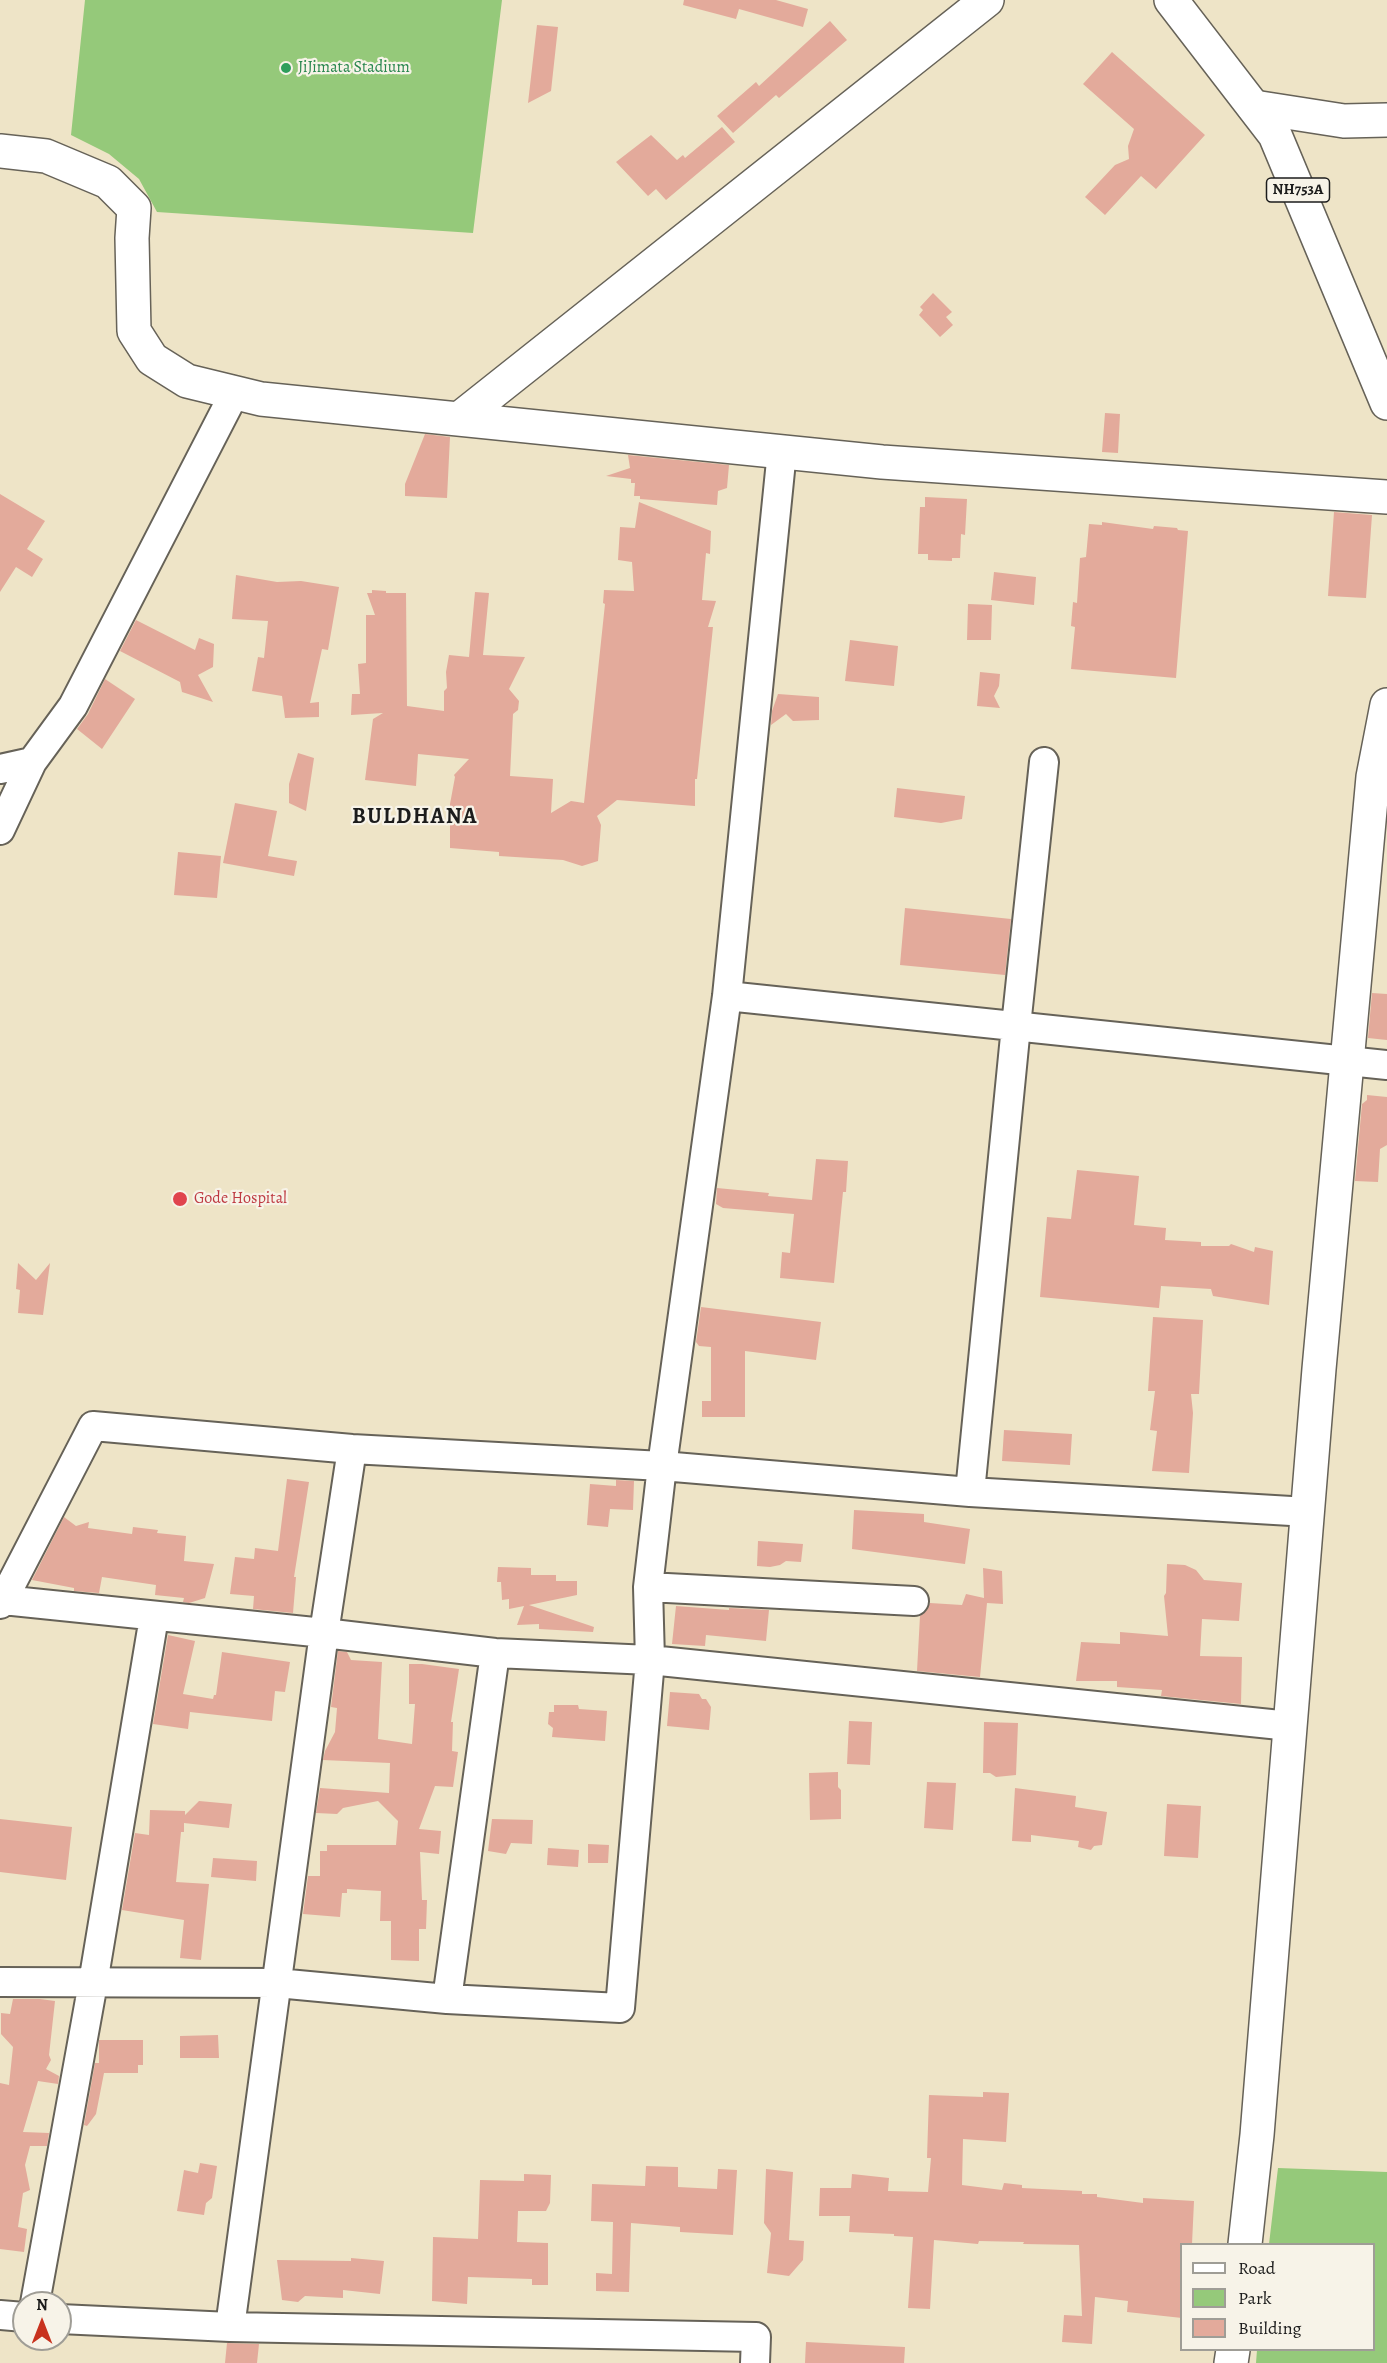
<!DOCTYPE html>
<html>
<head>
<meta charset="utf-8">
<style>
  body { margin:0 }
  #map { position:relative; width:1387px; height:2363px; overflow:hidden; background:#eee4c7; font-family:Alegreya,serif }
  canvas { display:block }
  .legend { position:absolute; left:1180px; top:2243px; width:195px; height:108px; box-sizing:border-box; background:#f7f3e8; border:2px solid #9f9d96; margin:0; padding:8px 10px; list-style:none; font-size:18px; color:#1c1c1c }
  .legend li { display:flex; align-items:center; gap:12px; height:30px }
  .legend b { width:30px; border:2px solid #9f9d96 }
  .north { position:absolute; left:12px; top:2291px; width:60px; height:60px; box-sizing:border-box; background:#f7f3e8; border:2px solid #9f9d96; border-radius:50%; rotate:0deg; font-size:16px; font-weight:700; line-height:24px; text-align:center; color:#1c1c1c }
  .north::after { content:''; display:block; margin:auto; width:21px; height:27px; background:#c8321e; clip-path:polygon(50% 0,100% 100%,50% 72%,0 100%) }
</style>
</head>
<body>
<div id="map">
<canvas width="1387" height="2363"></canvas>
<ul class="legend">
<li><b style="height:8px;background:#fff"></b>Road</li>
<li><b style="height:16px;background:#95c97a"></b>Park</li>
<li><b style="height:16px;background:#e3aa9b"></b>Building</li>
</ul>
<div class="north">N</div>
</div>
<script>
const c = document.querySelector('canvas').getContext('2d');
c.lineJoin = 'round';
function fillPath(path, color) { c.fillStyle = color; c.fill(path, 'evenodd'); }
const shape = rows => new Path2D(rows.map(r => 'M' + r).join(''));
function trace(path, color, width, dash) { c.strokeStyle = color; c.lineWidth = width; c.lineCap = dash ? 'butt' : 'round'; c.setLineDash(dash || []); c.stroke(path); }
function drawText(font, color, halo, rows, align = 'center') {
  c.font = font + ' Alegreya,serif'; c.lineWidth = 4.5; c.setLineDash([]); c.textBaseline = 'middle'; c.strokeStyle = halo; c.fillStyle = color; for (const [text, x, y, turn = 0] of rows) {
    c.save(); c.translate(x, y); c.rotate((+turn || 0) * Math.PI / 180); c.textAlign = isNaN(turn) ? turn : align; if (halo) c.strokeText(text, 0, 0); c.fillText(text, 0, 0); c.restore();
  }
}
const green = shape([
  [85,0,502,0,473,233,157,212,139,179,109,154,71,135],
  [1278,2168,1387,2172,1387,2363,1256,2363,1257,2350,1374,2350,1374,2244,1269,2244]
]);
const building = shape([
  [684,0,776,0,808,9,803,27,739,9,736,19,683,5],
  [830,21,847,40,779,98,776,95,733,133,717,116,756,82,759,86],
  [537,25,558,27,551,91,528,103],
  [1112,52,1205,135,1156,189,1141,176,1105,215,1085,197,1115,165,1129,159,1128,146,1134,129,1083,84],
  [722,127,735,142,666,200,656,189,648,196,616,162,651,135,677,160,683,155,685,158],
  [933,293,952,312,946,317,953,325,940,337,919,315,923,310,920,307],
  [1105,413,1120,414,1118,453,1102,452],
  [425,434,450,437,447,498,405,496,405,484],
  [628,455,729,465,727,488,718,491,717,505,640,499,640,496,634,496,635,483,631,483,631,479,606,476,630,468],
  [0,494,45,521,27,549,43,559,32,577,16,567,0,592],
  [925,497,967,499,965,535,961,534,960,558,952,558,952,561,928,560,928,554,918,554,920,507,925,507],
  [639,502,711,531,710,554,706,553,702,600,716,601,708,627,713,627,697,779,695,779,695,806,617,800,597,816,601,825,598,861,582,866,563,860,499,856,499,852,450,848,450,804,455,777,454,775,469,759,418,754,416,786,365,780,373,719,383,713,351,715,352,694,360,694,358,664,366,663,366,615,375,615,367,593,372,593,372,590,386,591,386,593,406,593,407,706,444,711,444,691,447,688,446,672,449,655,469,657,475,592,489,593,483,655,525,657,509,689,519,701,518,710,513,714,510,776,553,779,551,813,571,801,584,803,605,604,603,603,604,590,634,591,632,562,618,560,620,527,635,528],
  [1334,512,1372,515,1366,598,1328,596],
  [1102,522,1153,529,1154,526,1177,528,1178,530,1188,531,1176,678,1071,669,1075,627,1071,626,1073,602,1077,603,1080,558,1086,557,1089,524,1102,525],
  [994,572,1036,577,1034,605,991,600],
  [236,575,277,582,301,581,339,587,328,650,322,649,310,703,319,702,319,717,285,718,282,696,252,691,258,657,264,658,268,621,232,619],
  [968,604,992,605,991,640,967,640],
  [136,620,195,650,199,638,214,644,213,667,198,675,213,702,182,692,180,682,120,651],
  [850,640,898,646,894,686,845,681],
  [980,672,1000,674,999,686,994,696,1000,708,977,706],
  [105,679,135,699,102,749,77,729,88,714],
  [778,694,819,697,819,720,793,721,786,714,771,725,772,711],
  [298,753,314,758,306,811,289,803,289,784],
  [897,788,965,796,962,819,941,823,894,817],
  [235,803,277,811,268,856,297,861,294,876,223,863],
  [178,852,221,856,217,898,174,895],
  [905,908,1011,919,1005,975,900,965],
  [1372,993,1387,994,1387,1040,1368,1038],
  [1367,1095,1387,1097,1387,1145,1380,1149,1378,1182,1355,1181,1362,1104,1367,1100],
  [816,1159,848,1161,846,1192,843,1192,834,1283,780,1278,782,1252,790,1253,794,1214,723,1208,716,1204,717,1188,769,1193,768,1196,812,1200],
  [1077,1170,1139,1176,1134,1225,1166,1228,1165,1240,1201,1242,1201,1246,1229,1246,1231,1244,1254,1252,1255,1247,1273,1251,1269,1305,1213,1296,1211,1289,1161,1286,1159,1308,1040,1297,1047,1217,1071,1219],
  [18,1263,36,1280,50,1263,43,1315,18,1313,20,1290,16,1289],
  [701,1307,821,1322,816,1360,745,1351,745,1417,702,1417,702,1401,711,1401,711,1347,699,1346,696,1342],
  [1153,1317,1203,1320,1199,1394,1191,1394,1193,1413,1189,1473,1152,1471,1157,1431,1150,1430,1155,1391,1148,1391],
  [1004,1430,1072,1434,1070,1465,1002,1461],
  [287,1479,309,1482,294,1577,296,1577,293,1613,253,1609,254,1596,230,1594,235,1557,254,1559,255,1548,278,1551],
  [616,1480,634,1481,633,1510,610,1509,608,1527,587,1525,590,1484,616,1486],
  [854,1510,924,1514,924,1522,970,1529,965,1564,852,1549],
  [64,1517,76,1526,89,1522,88,1528,132,1534,133,1527,158,1530,157,1533,186,1536,184,1561,214,1564,205,1598,189,1603,183,1602,184,1598,155,1595,156,1585,102,1577,99,1593,74,1591,74,1588,32,1580],
  [758,1541,803,1544,801,1562,786,1561,780,1565,770,1567,757,1566],
  [1167,1564,1185,1565,1196,1570,1204,1580,1242,1583,1239,1621,1202,1619,1200,1656,1242,1657,1241,1704,1161,1696,1162,1690,1117,1687,1117,1681,1076,1681,1081,1642,1120,1644,1120,1632,1168,1636,1164,1596,1166,1593],
  [498,1567,531,1568,531,1575,556,1575,556,1581,577,1581,577,1595,529,1605,594,1627,593,1632,539,1629,539,1624,517,1625,524,1606,509,1609,509,1599,502,1600,501,1582,497,1582],
  [983,1568,1002,1571,1003,1604,987,1603,980,1677,917,1671,920,1616,927,1610,930,1603,962,1605,966,1594,984,1598],
  [676,1606,729,1610,729,1608,769,1610,766,1641,706,1635,705,1646,672,1644],
  [168,1635,195,1641,183,1694,213,1699,214,1695,216,1695,222,1652,290,1662,285,1692,275,1691,272,1721,190,1712,188,1729,153,1724],
  [338,1651,347,1652,351,1660,382,1662,378,1739,412,1744,415,1704,409,1704,409,1664,422,1664,459,1669,451,1722,453,1722,452,1751,458,1752,453,1787,435,1786,419,1829,441,1831,439,1854,420,1852,422,1900,427,1900,426,1929,419,1929,419,1961,391,1960,391,1921,380,1921,381,1891,347,1889,347,1893,342,1893,340,1917,303,1914,308,1876,320,1876,320,1851,327,1851,327,1845,396,1845,398,1821,378,1801,343,1808,337,1814,316,1813,320,1788,389,1793,390,1763,323,1760,325,1751,335,1732,337,1708,331,1707],
  [670,1692,699,1694,702,1699,706,1699,711,1707,709,1730,667,1726],
  [554,1705,578,1705,579,1709,607,1711,605,1741,552,1737,553,1728,548,1724,549,1712,554,1712],
  [849,1721,872,1722,870,1765,847,1764],
  [984,1722,1018,1723,1016,1775,996,1777,990,1773,983,1773],
  [838,1772,838,1787,841,1790,841,1819,810,1820,809,1773],
  [927,1782,956,1783,953,1830,924,1828],
  [1015,1788,1076,1796,1075,1807,1107,1812,1102,1845,1094,1846,1091,1850,1078,1847,1079,1841,1031,1835,1031,1842,1012,1841],
  [199,1801,232,1804,229,1828,184,1823,184,1832,181,1832,176,1882,209,1884,201,1960,180,1958,184,1920,122,1910,135,1833,149,1835,150,1810,185,1811,185,1815],
  [1167,1804,1201,1806,1198,1858,1164,1856],
  [0,1819,72,1827,66,1880,0,1872],
  [492,1819,533,1820,532,1844,511,1843,506,1854,488,1851],
  [588,1844,609,1845,608,1863,588,1863],
  [548,1848,579,1850,578,1867,547,1865],
  [213,1858,257,1861,256,1881,211,1877],
  [13,1999,40,1999,55,2001,49,2055,51,2060,46,2069,59,2076,58,2084,38,2081,23,2132,49,2133,47,2146,30,2146,25,2165,30,2190,23,2193,18,2227,27,2229,24,2252,0,2249,0,2083,9,2085,13,2047,1,2034,1,2013,10,2014],
  [218,2035,219,2058,180,2058,180,2036],
  [99,2040,143,2040,143,2065,138,2065,138,2073,104,2073,96,2114,87,2126,84,2125,95,2063,99,2063],
  [983,2092,1009,2093,1006,2142,963,2139,962,2185,1002,2190,1004,2183,1022,2185,1022,2188,1082,2191,1082,2194,1097,2194,1097,2197,1143,2203,1143,2198,1194,2201,1192,2244,1182,2244,1182,2318,1127,2312,1128,2301,1095,2297,1092,2344,1062,2342,1064,2315,1082,2316,1079,2245,1023,2244,1024,2242,979,2241,978,2244,934,2240,930,2309,908,2308,913,2237,894,2236,894,2234,849,2232,850,2216,819,2216,820,2188,851,2188,852,2174,889,2178,888,2191,928,2192,931,2158,927,2158,929,2095,983,2097],
  [200,2163,217,2166,212,2198,206,2203,204,2215,177,2211,184,2170,198,2173],
  [646,2166,678,2167,678,2187,717,2189,718,2169,737,2170,733,2235,680,2232,680,2227,631,2223,629,2292,596,2291,596,2273,612,2274,613,2222,591,2221,592,2184,645,2186],
  [766,2169,793,2172,789,2240,804,2241,803,2260,789,2276,767,2273,771,2233,764,2223],
  [524,2174,551,2175,550,2203,546,2211,518,2211,517,2242,548,2243,548,2285,532,2285,532,2279,468,2277,467,2304,432,2301,433,2237,478,2239,480,2180,524,2181],
  [351,2258,384,2261,380,2294,343,2290,343,2298,305,2296,298,2302,282,2300,277,2260,351,2261],
  [806,2342,905,2347,904,2363,805,2363],
  [227,2343,259,2344,257,2363,225,2363]
]);
const minor = shape([
  [0,769,32,762,73,706,235,392],
  [0,830,32,762],
  [727,996,1387,1065],
  [970,1492,1016,1026,1044,762],
  [648,1587,914,1601],
  [3,1600,93,1426,352,1449,662,1466,970,1492,1308,1512],
  [0,1604,3,1600,324,1633,495,1653,650,1660,1290,1726],
  [495,1653,447,1999,620,2008,650,1660,648,1587,662,1466,727,996,782,451],
  [0,1982,277,1983,447,1999],
  [35,2303,93,1983,154,1617],
  [0,2315,24,2317],
  [60,2319,230,2327,324,1633,352,1449],
  [230,2327,756,2337,755,2363]
]);
const major = shape([
  [1254,107,1344,121,1387,120],
  [0,151,46,156,108,182,134,208,132,238,134,331,152,359,187,381,261,399,882,462,1387,497],
  [459,419,987,0],
  [1245,2244,1257,2135,1319,1369,1373,777,1387,705],
  [1231,2363,1233,2350]
]);
const highway = shape([
  [1171,0,1275,135,1387,403]
]);
const markers = [
  [286,68,6,"#2e9e5b"],
  [180,1199,8,"#e0444e"]
];
const shields = [
  [1298,190,63]
];
const shieldNames = [
  ["NH753A",1298,190]
];
const leisureNames = [
  ["JiJimata Stadium",298,68]
];
const healthNames = [
  ["Gode Hospital",194,1199]
];
const districtNames = [
  ["BULDHANA",415,818]
];
fillPath(green, '#95c97a');
fillPath(building, '#e3aa9b');
trace(minor, '#666258', 32);
trace(major, '#666258', 36);
trace(highway, '#666258', 36);
trace(minor, '#fff', 28);
trace(major, '#fff', 33);
trace(highway, '#fff', 33);
for (const [x, y, r, color] of markers) { const dot = new Path2D(); dot.arc(x, y, r, 0, 2 * Math.PI); c.fillStyle = color; c.fill(dot); trace(dot, '#f7f3e8', 2); }
for (const [x, y, w] of shields) { const box = new Path2D(); box.roundRect(x - w / 2, y - 12, w, 24, 4.5); c.fillStyle = '#f7f3e8'; c.fill(box); trace(box, '#1c1c1c', 1.5); }
drawText('bold 15px', '#1c1c1c', null, shieldNames);
drawText('16px', '#27864d', '#f7f3e8', leisureNames, 'left');
drawText('16px', '#be3a42', '#f7f3e8', healthNames, 'left');
c.letterSpacing = '1.5px';
drawText('bold 22px', '#1c1c1c', '#f7f3e8', districtNames);
c.letterSpacing = '0px';
</script>
</body>
</html>
